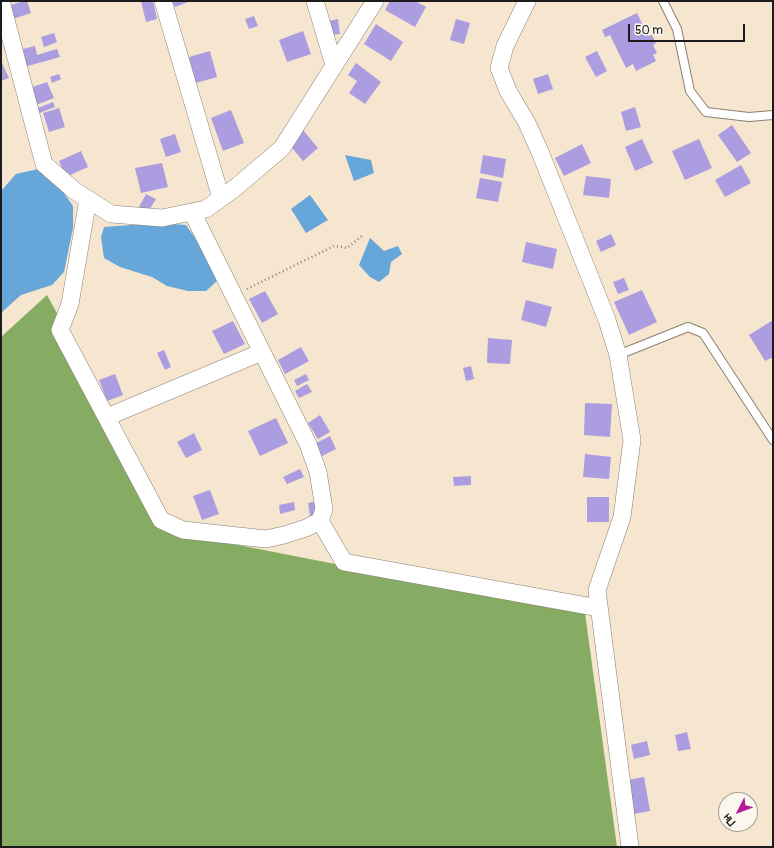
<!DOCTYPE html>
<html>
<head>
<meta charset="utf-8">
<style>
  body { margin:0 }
  #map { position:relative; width:774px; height:848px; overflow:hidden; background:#f6e6cf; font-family:Pangolin,sans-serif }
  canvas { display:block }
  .frame { position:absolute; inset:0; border:2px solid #1c1c1c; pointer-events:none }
  .north { position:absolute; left:718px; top:792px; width:40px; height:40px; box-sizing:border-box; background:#fbf7ec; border:1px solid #a29f99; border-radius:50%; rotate:228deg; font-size:11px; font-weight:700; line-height:16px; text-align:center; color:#1c1c1c }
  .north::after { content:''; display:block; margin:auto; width:14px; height:18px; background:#b5179e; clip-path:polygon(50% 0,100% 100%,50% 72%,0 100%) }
  .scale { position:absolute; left:628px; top:24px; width:117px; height:18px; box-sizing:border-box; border:2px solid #1c1c1c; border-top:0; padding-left:5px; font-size:12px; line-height:14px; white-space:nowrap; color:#1c1c1c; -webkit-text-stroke:3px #fbf7ec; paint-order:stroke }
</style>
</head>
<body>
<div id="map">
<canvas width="774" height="848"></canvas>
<div class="frame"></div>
<div class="north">Пн</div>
<div class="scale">50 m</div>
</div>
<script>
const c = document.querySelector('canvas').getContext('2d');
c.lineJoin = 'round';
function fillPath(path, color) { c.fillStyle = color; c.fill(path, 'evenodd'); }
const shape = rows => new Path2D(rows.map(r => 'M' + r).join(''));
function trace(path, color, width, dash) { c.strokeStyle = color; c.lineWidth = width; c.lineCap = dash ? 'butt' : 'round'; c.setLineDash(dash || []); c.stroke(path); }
const forest = shape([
  [47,295,177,533,585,613,617,847,1,847,1,337]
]);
const water = shape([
  [345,155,371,160,374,173,354,181],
  [38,169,59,186,73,206,73,228,64,272,52,285,21,295,1,313,1,191,16,174],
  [310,195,328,220,306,233,291,209],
  [160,223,186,225,207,255,217,281,206,291,188,291,167,286,152,277,120,267,104,258,101,237,104,227],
  [370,238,384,251,398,246,402,254,391,262,389,274,379,282,370,277,359,265]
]);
const building = shape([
  [24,1,27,1,31,13,13,19,8,6],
  [141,1,153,1,157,19,146,22],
  [172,1,191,1,175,7],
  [390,1,415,1,426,7,415,27,385,10],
  [637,13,648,36,652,35,656,43,653,45,657,53,653,55,656,61,636,71,633,64,626,68,610,35,605,37,602,30],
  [254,16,258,26,249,29,245,19],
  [338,19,340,34,331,35,329,21],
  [456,19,470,23,464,44,450,40],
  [376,24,403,42,391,61,364,44],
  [303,31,311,54,287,62,279,40],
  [54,33,57,42,44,47,41,37],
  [35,46,37,55,57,49,60,57,24,67,19,50],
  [210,51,217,77,196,83,189,57],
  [597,51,607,71,596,77,585,57],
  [1,61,9,78,1,81],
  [356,63,381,82,365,104,349,93,357,81,348,75],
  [59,74,61,79,52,83,50,77],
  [548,74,553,89,538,94,533,79],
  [47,82,54,98,36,105,30,88],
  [53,102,55,107,37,114,35,109],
  [635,107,641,127,626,131,621,112],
  [59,108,65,127,49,132,43,113],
  [231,110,244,143,223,151,211,118],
  [732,125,751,153,737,162,718,135],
  [303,130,318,148,303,161,288,143],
  [175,134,181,152,166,157,160,139],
  [642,139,653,163,635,171,625,147],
  [699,139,712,168,685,180,672,151],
  [582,144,591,163,564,176,555,158],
  [81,151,88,167,66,177,59,161],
  [483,155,506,159,503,178,480,173],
  [162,163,168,187,141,193,135,168],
  [741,165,751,183,725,197,715,180],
  [586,176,611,179,609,198,583,195],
  [480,178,502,182,498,202,476,198],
  [146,194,156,199,148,212,139,207],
  [611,234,616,245,601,252,596,241],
  [526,242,557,249,553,269,522,262],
  [624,278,629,290,618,294,613,282],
  [642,290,657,322,629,335,614,302],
  [265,291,278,314,262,323,249,299],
  [526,300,552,307,546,327,521,320],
  [773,320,773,357,765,361,749,335],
  [233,321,245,344,224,354,212,331],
  [488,338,512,340,510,364,487,363],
  [301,347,309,361,285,374,278,360],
  [164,350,171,367,165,370,157,353],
  [471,366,474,379,466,381,463,368],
  [115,374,123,395,107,401,99,380],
  [306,374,309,380,297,386,294,380],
  [307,384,312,392,299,398,295,391],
  [585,403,612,404,610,437,584,435],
  [320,415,330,432,318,439,308,423],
  [276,418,288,443,260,456,248,431],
  [194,433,202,450,186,458,177,442],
  [330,436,336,449,322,456,316,443],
  [585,454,611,457,609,479,583,477],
  [300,469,304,477,287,484,283,477],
  [471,476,471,485,454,486,453,477],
  [210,490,219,514,202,520,193,496],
  [587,497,609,497,609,522,587,522],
  [318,501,320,515,310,516,308,503],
  [294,502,295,510,280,514,279,505],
  [687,732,691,749,678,751,675,735],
  [647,741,650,755,634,759,631,745],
  [644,777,650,811,634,814,628,780]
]);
const path = shape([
  [247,289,334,246,347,248,362,236]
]);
const lane = shape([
  [663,1,677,29,690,91,706,112,749,117,773,115],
  [618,355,688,327,703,333,773,440]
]);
const street = shape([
  [1,1,44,164,75,191,111,214,162,218,206,209,235,188,282,148,375,1],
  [163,1,221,198],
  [315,1,334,65],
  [527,1,505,46,499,68,508,91,527,123,540,152,607,320,618,355,632,440,622,517,597,590,630,847],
  [88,199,70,304,60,330,161,520,183,530,266,539,284,535,306,528,320,521,324,509,318,472,308,444,192,212],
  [107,417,262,352],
  [320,521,344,562,599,608]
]);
fillPath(forest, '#85ac62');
fillPath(water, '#66a6d9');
fillPath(building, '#ab9de0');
trace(lane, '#898176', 10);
trace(street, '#898176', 18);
trace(path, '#898176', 2.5, [1, 3]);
trace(lane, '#fff', 8);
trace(street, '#fff', 17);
</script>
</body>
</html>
